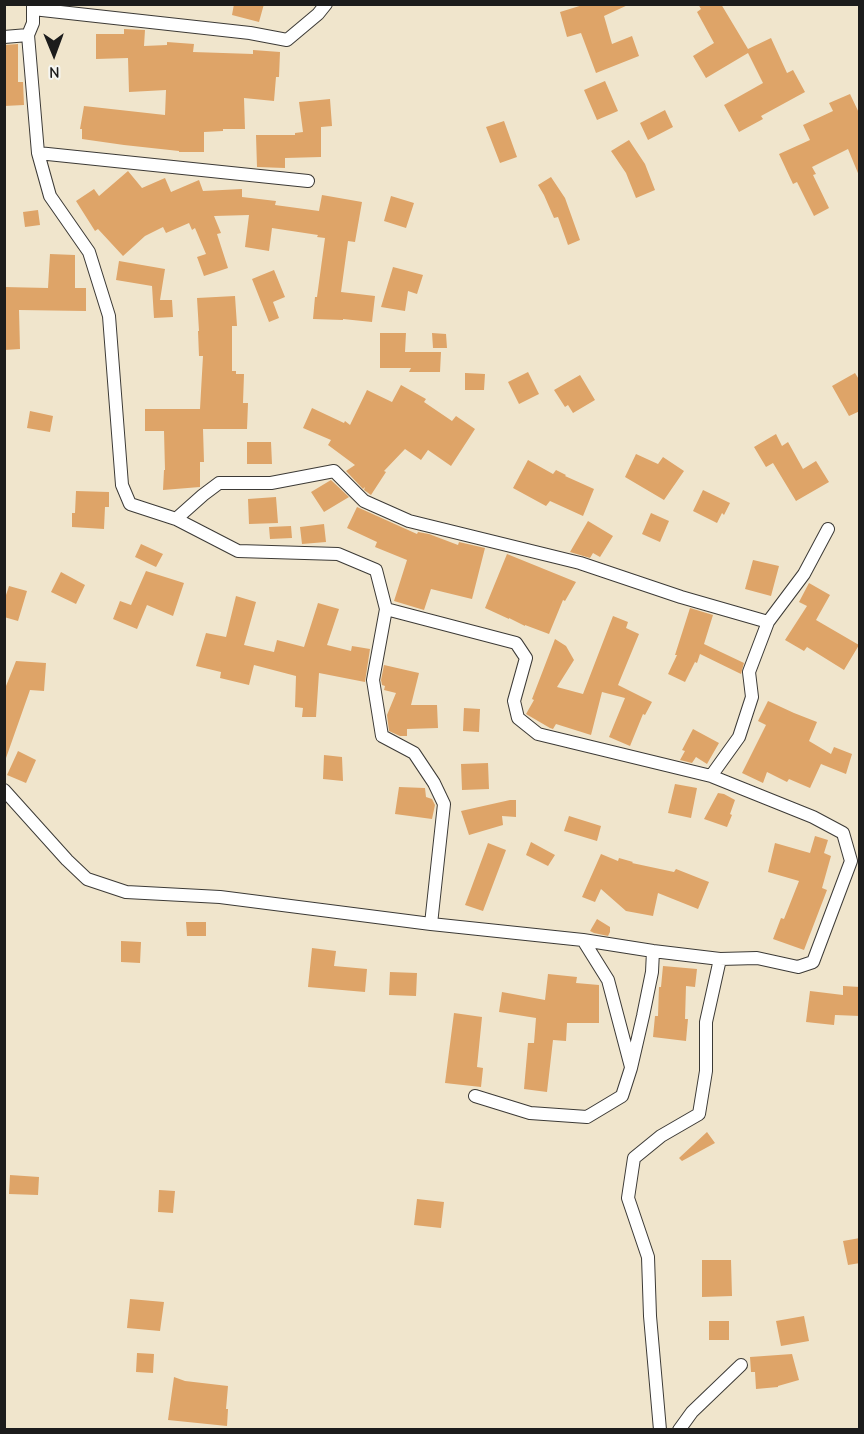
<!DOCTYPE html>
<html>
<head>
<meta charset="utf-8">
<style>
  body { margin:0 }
  #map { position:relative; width:864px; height:1434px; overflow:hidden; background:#f0e5cc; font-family:"Comic Neue",sans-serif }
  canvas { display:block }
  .frame { position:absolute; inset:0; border:6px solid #1c1c1c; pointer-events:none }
  .north { position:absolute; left:24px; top:24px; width:60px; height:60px; -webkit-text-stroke:4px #f6f6f2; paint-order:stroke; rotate:179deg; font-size:16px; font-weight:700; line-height:24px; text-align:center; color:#1c1c1c }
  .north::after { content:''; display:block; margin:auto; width:21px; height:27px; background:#1c1c1c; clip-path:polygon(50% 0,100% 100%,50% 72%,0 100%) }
</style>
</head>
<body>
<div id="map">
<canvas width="864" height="1434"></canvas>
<div class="frame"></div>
<div class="north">N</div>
</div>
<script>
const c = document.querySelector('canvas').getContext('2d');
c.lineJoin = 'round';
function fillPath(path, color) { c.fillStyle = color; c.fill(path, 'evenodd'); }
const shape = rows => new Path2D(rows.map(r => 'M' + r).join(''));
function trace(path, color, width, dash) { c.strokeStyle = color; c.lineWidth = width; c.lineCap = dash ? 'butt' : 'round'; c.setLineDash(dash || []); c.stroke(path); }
const building = shape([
  [234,4,264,4,259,22,232,15],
  [586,4,630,4,604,16,612,44,632,36,639,56,596,73,581,33,567,37,560,12],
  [698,4,721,4,748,49,771,38,787,73,793,70,805,92,761,116,763,119,739,132,724,105,763,83,748,53,706,78,693,56,714,43,697,12,701,9],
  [124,29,145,30,144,46,167,45,167,42,194,44,193,52,253,54,253,50,280,52,279,77,276,77,274,101,244,98,245,129,223,129,223,131,204,132,204,152,179,152,179,151,124,145,82,139,82,129,80,129,84,106,165,115,166,90,129,92,128,58,96,59,96,34,124,34],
  [18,44,18,82,23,82,24,105,4,106,4,45],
  [605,81,618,111,597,120,584,90],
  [850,94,860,115,860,178,848,149,812,167,816,174,813,175,829,208,814,216,797,182,793,184,779,154,810,140,803,125,833,111,829,103],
  [330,99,332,126,321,127,321,157,285,158,285,168,257,167,256,135,295,135,295,133,303,132,299,102],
  [665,110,673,127,648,140,640,123],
  [504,121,517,157,500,163,486,127],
  [629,140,645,164,655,190,636,198,626,173,611,151],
  [128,171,142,188,165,178,171,192,199,180,203,191,242,189,242,197,276,201,275,205,319,211,322,195,362,202,355,242,348,241,341,292,375,296,372,322,343,319,343,320,313,319,315,297,317,297,325,238,317,237,318,235,272,228,269,251,245,247,249,215,214,216,221,233,217,234,228,268,204,276,197,257,206,254,195,228,192,230,189,223,166,233,163,227,145,236,123,256,98,229,95,231,76,201,94,189,99,196],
  [551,177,565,198,580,240,568,245,558,217,554,218,544,195,538,185],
  [391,196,414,203,406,228,384,221],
  [38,210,40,225,25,227,23,212],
  [50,254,75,255,75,288,86,288,86,311,19,310,20,349,4,350,4,287,48,288],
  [119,261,165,269,160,300,172,300,173,317,154,318,152,286,116,280],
  [393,267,423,275,417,294,408,291,405,311,381,307],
  [274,270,285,297,273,302,279,318,269,322,252,279],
  [235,296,237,326,232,326,232,371,236,371,236,374,244,374,243,403,248,403,247,429,203,429,204,462,200,462,200,487,163,490,164,470,165,470,164,431,145,431,145,409,200,409,203,356,199,356,198,331,199,331,197,298],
  [380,333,406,333,405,352,441,352,440,372,409,372,411,368,380,368],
  [432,333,446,334,447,348,433,348],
  [528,372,539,394,519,404,508,382],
  [465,373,485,374,484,390,465,390],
  [855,373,860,381,860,411,849,416,832,386],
  [580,375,595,400,573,413,568,405,565,407,554,390],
  [401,385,426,399,424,402,452,421,456,416,475,429,451,466,428,450,421,460,405,449,384,471,386,472,371,495,364,490,365,487,363,489,346,471,355,465,328,445,331,440,303,428,312,408,344,423,345,421,350,425,367,390,392,402],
  [30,411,53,416,50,432,27,428],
  [776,434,782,446,788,442,803,469,816,461,829,482,796,501,773,463,766,467,754,447],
  [247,442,271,442,272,464,247,464],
  [636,454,658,464,663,457,684,471,664,500,625,477],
  [528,460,553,474,556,470,566,475,565,476,594,489,583,516,550,501,546,506,513,488],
  [331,480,349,497,324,512,311,492],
  [703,490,730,503,724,515,722,513,717,523,693,511],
  [76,491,109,492,109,507,105,507,104,529,72,527,72,513,75,513],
  [276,497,278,523,249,524,248,499],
  [357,507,417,534,418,532,429,534,458,545,459,542,485,548,472,599,431,589,424,610,394,601,407,560,375,547,377,542,347,528],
  [651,513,669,521,660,542,642,534],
  [588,521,613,536,600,557,593,553,590,558,570,552],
  [324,524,326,542,302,544,300,527],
  [291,526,292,538,270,539,269,527],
  [141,544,163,554,156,567,135,557],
  [507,554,576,582,565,601,563,600,549,634,525,625,525,626,509,618,509,619,485,608],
  [753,560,779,566,771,596,745,589],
  [146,571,184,583,173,616,147,605,137,629,113,619,120,601,131,605],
  [61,572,85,585,76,604,51,592],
  [809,583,830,595,816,620,859,645,844,670,807,647,804,651,785,640,807,606,799,602],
  [9,586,27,591,18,621,4,617,4,601],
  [236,596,256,602,244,645,274,652,277,640,304,647,318,603,339,609,327,645,351,651,352,646,370,649,365,682,319,673,316,717,302,717,303,708,295,707,296,676,254,665,249,685,220,678,221,672,196,666,206,633,226,637],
  [690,608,713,615,704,644,744,663,741,674,700,654,697,663,695,662,685,682,668,674,677,655,675,655],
  [613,616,628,622,626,628,639,634,618,685,652,702,645,715,643,714,630,746,609,737,625,698,602,692,591,735,556,724,553,729,550,728,526,714,534,700,532,699,555,639,566,646,574,660,557,687,583,694],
  [16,661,46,663,44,691,30,690,6,758,4,758,4,691],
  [384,665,419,673,411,705,437,705,438,728,407,729,407,736,400,736,389,731,387,715,396,693,384,690,385,686,382,685,381,680],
  [768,701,794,713,817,722,809,741,831,754,834,747,852,754,846,774,821,764,810,788,789,779,787,782,767,772,763,783,742,773,766,725,758,721],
  [464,708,480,709,479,732,463,731],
  [693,729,719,743,707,764,696,757,692,763,680,760,685,751,682,750],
  [18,751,36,760,26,783,7,775],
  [324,755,342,757,343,781,323,779],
  [488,763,489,789,462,790,461,764],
  [675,784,697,788,691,818,668,813],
  [399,787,425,788,426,797,432,799,435,805,432,819,395,814],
  [718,793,724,794,735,800,730,814,732,815,727,827,704,819],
  [510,800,516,800,516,817,502,816,503,825,469,835,461,811],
  [569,816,601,826,597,841,564,831],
  [815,836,828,840,824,853,831,856,822,888,827,890,804,950,773,939,781,918,784,919,799,881,768,872,775,843,810,853],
  [531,842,555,855,548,866,526,855],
  [488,843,506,850,483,911,465,905],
  [601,854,618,861,619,858,633,862,632,863,674,872,676,869,709,882,698,909,658,893,653,916,626,911,601,889,595,902,582,897],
  [597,919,610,927,610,932,608,936,594,933,590,931],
  [186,922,206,922,206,936,187,936],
  [121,941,141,942,140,963,121,962],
  [312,948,336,951,334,966,367,969,365,992,308,987],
  [663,966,697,969,695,987,686,986,685,1019,688,1019,686,1041,653,1037,655,1016,658,1016,659,987,661,987],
  [390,972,417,973,416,996,389,995],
  [548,974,577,977,576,983,599,985,599,1023,567,1023,566,1041,553,1040,547,1092,524,1089,528,1043,534,1043,536,1018,499,1012,502,992,545,1000],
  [843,986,860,987,860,1016,835,1015,834,1025,806,1022,810,991,843,995],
  [454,1013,482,1017,477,1067,483,1068,481,1087,445,1083],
  [707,1132,715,1143,682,1161,679,1158],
  [10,1175,39,1177,38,1195,9,1194],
  [159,1190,175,1191,173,1213,158,1212],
  [417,1199,444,1202,441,1228,414,1225],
  [860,1238,860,1263,848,1265,843,1241],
  [702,1260,731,1260,732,1296,702,1297],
  [130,1299,164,1302,160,1331,127,1328],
  [804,1316,809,1341,781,1346,776,1321],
  [709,1321,729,1321,729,1340,709,1340],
  [137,1353,154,1354,153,1373,136,1372],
  [792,1354,799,1380,778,1386,778,1387,756,1389,755,1372,751,1372,750,1357],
  [174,1377,185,1381,228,1386,226,1409,228,1409,227,1426,168,1420]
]);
const minor = shape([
  [33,9,250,33,287,40,318,14,326,4],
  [4,37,28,35,33,23,33,4],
  [38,153,308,181],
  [176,519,203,495,219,483,271,483,334,471,364,501,409,521,580,563,681,597,768,622],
  [386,609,373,680,382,736,414,753,434,783,444,804,431,924],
  [711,776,739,737,752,697,749,672,768,622,804,574,828,529],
  [4,790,67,860,87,879,126,892,220,897,431,924,583,940,653,951,720,959,757,958,798,967,813,962,851,861,843,833,813,817,711,776,538,734,518,718,514,701,526,658,516,643,386,609,376,570,338,554,238,551,176,519,130,504,122,485,109,316,89,252,50,196,38,153,28,35],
  [583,940,608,980,631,1067],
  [475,1096,530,1113,587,1117,622,1096,631,1068,643,1016,652,972,653,951],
  [660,1430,650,1316,648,1257,628,1198,634,1158,661,1136,699,1114,706,1071,706,1022,720,959],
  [679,1430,692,1412,741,1365]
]);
fillPath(building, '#dea468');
trace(minor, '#3c3a36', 14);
trace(minor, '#fff', 12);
</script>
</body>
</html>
